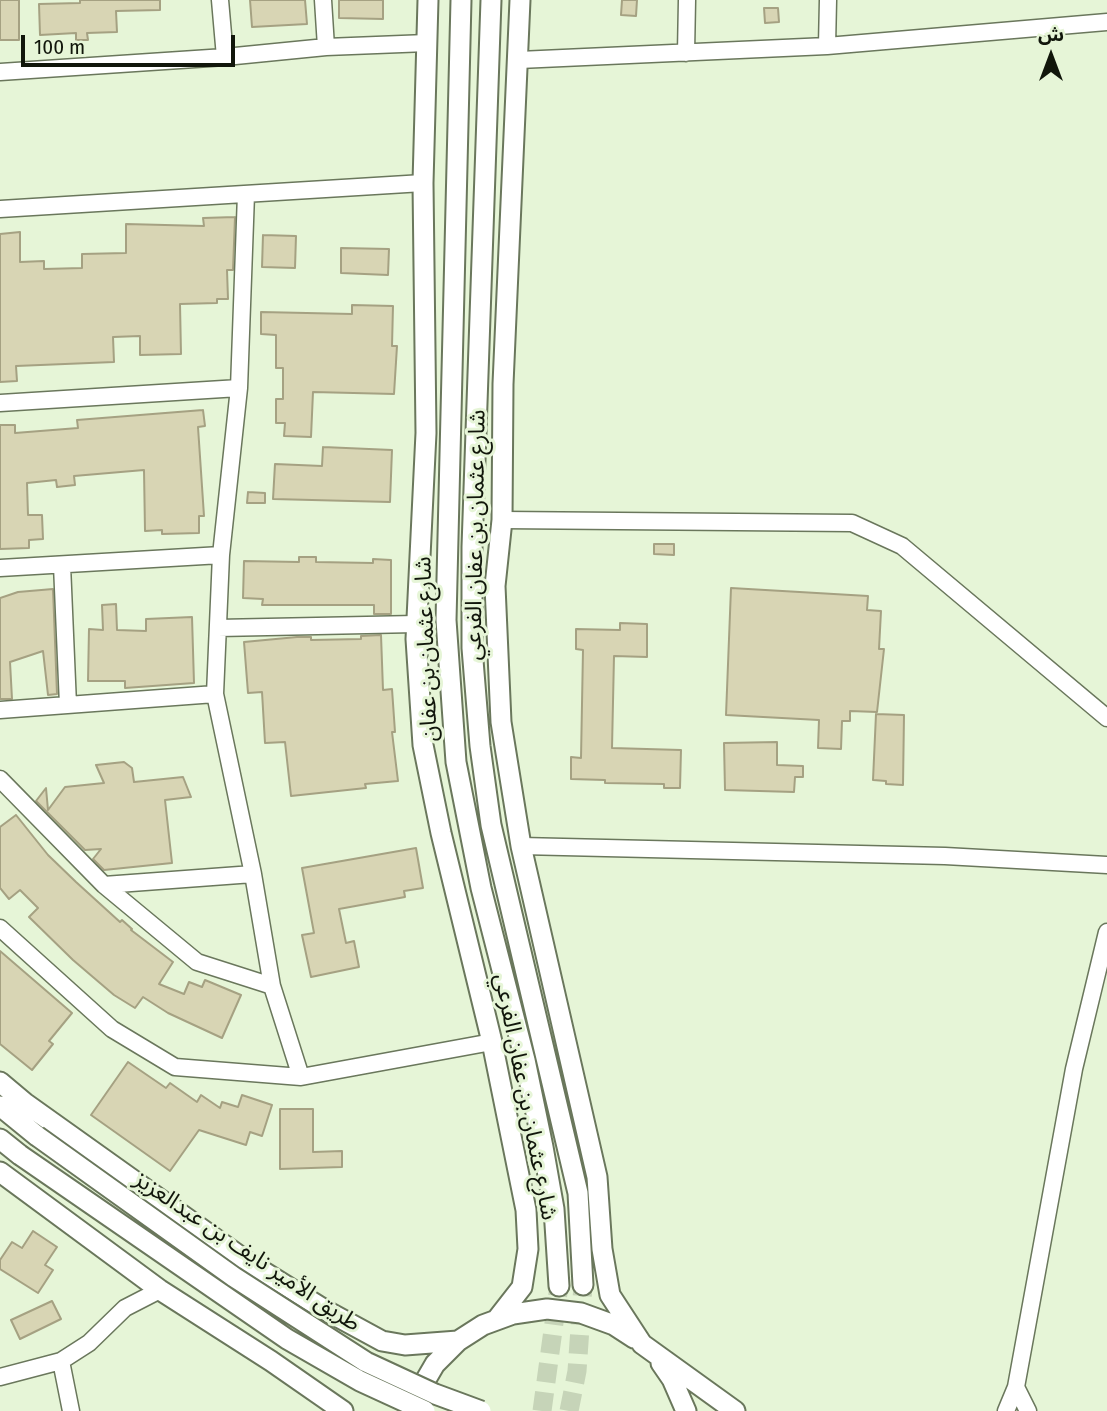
<!DOCTYPE html>
<html>
<head>
<meta charset="utf-8">
<style>
  body { margin:0 }
  #map { position:relative; width:1107px; height:1411px; overflow:hidden; background:#e6f5d7; font-family:"Fira Sans Condensed","Noto Sans Arabic",sans-serif }
  canvas { display:block }
  .north { position:absolute; left:1016px; top:21px; width:70px; height:70px; -webkit-text-stroke:5px #e6f5d7; paint-order:stroke; rotate:0deg; font-size:19px; font-weight:700; line-height:28px; text-align:center; color:#11160b }
  .north::after { content:''; display:block; margin:auto; width:24px; height:32px; background:#11160b; clip-path:polygon(50% 0,100% 100%,50% 72%,0 100%) }
  .scale { position:absolute; left:21px; top:35px; width:214px; height:32px; box-sizing:border-box; border:4px solid #11160b; border-top:0; padding-left:9px; font-size:21px; line-height:24px; white-space:nowrap; color:#11160b; -webkit-text-stroke:5px #e6f5d7; paint-order:stroke }
</style>
</head>
<body>
<div id="map">
<canvas width="1107" height="1411"></canvas>
<div class="north">ش</div>
<div class="scale">100 m</div>
</div>
<script>
const c = document.querySelector('canvas').getContext('2d');
c.lineJoin = 'round';
function fillPath(path, color) { c.fillStyle = color; c.fill(path, 'evenodd'); }
const shape = rows => new Path2D(rows.map(r => 'M' + r).join(''));
function trace(path, color, width, dash) { c.strokeStyle = color; c.lineWidth = width; c.lineCap = dash ? 'butt' : 'round'; c.setLineDash(dash || []); c.stroke(path); }
function drawText(font, color, halo, rows, align = 'center') {
  c.font = font + ' "Fira Sans Condensed","Noto Sans Arabic",sans-serif'; c.lineWidth = 6; c.setLineDash([]); c.textBaseline = 'middle'; c.strokeStyle = halo; c.fillStyle = color; for (const [text, x, y, turn = 0] of rows) {
    c.save(); c.translate(x, y); c.rotate((+turn || 0) * Math.PI / 180); c.textAlign = isNaN(turn) ? turn : align; if (halo) c.strokeText(text, 0, 0); c.fillText(text, 0, 0); c.restore();
  }
}
const building = shape([
  [0,0,19,0,19,40,0,40,0,0],
  [80,0,160,0,160,10,116,11,117,32,87,33,88,40,76,40,76,33,40,35,39,4,80,3,80,0],
  [250,0,305,0,307,24,252,27,250,0],
  [339,0,383,0,383,19,339,18,339,0],
  [622,0,637,0,636,16,621,15,622,0],
  [764,8,778,8,779,22,765,23,764,8],
  [235,217,233,270,227,270,228,299,217,299,217,303,180,304,181,354,140,355,140,336,113,337,114,362,16,366,17,381,0,382,0,234,20,232,20,262,44,261,44,269,82,268,82,254,126,253,126,224,204,226,203,218,235,217],
  [263,235,296,236,295,268,262,267,263,235],
  [341,248,389,249,388,275,341,273,341,248],
  [352,305,393,306,392,346,397,346,394,394,313,392,311,437,284,436,285,423,276,423,276,399,283,399,283,368,276,368,276,335,261,334,261,312,352,314,352,305],
  [203,410,205,426,198,427,204,516,199,516,199,533,162,534,162,530,145,531,144,470,74,476,75,485,57,487,56,480,27,483,28,515,42,515,43,539,29,540,29,548,0,549,0,425,15,425,15,433,78,428,77,420,203,410],
  [323,447,392,450,390,502,273,499,275,464,322,466,323,447],
  [248,492,265,493,265,503,247,503,248,492],
  [654,544,674,544,674,555,654,554,654,544],
  [299,557,316,557,316,562,373,563,373,559,391,560,391,614,374,614,374,605,262,605,263,599,243,598,244,561,299,562,299,557],
  [731,588,868,596,867,610,881,611,879,649,884,649,877,712,850,711,850,721,842,721,841,749,818,748,819,720,726,715,731,588],
  [53,589,57,694,48,695,43,651,10,662,12,699,0,699,0,598,18,592,53,589],
  [116,604,117,630,146,631,146,619,192,617,194,683,125,688,125,681,88,681,89,629,103,630,102,605,116,604],
  [620,623,647,624,647,657,614,656,612,748,681,750,680,788,664,788,664,784,605,783,605,780,571,779,571,757,581,758,583,650,576,649,576,629,620,630,620,623],
  [381,635,383,690,392,689,395,732,392,732,398,781,365,784,366,788,291,796,285,742,265,743,262,692,248,693,244,642,297,637,311,637,311,640,361,639,361,636,381,635],
  [876,714,904,715,903,785,886,784,886,781,873,780,876,714],
  [777,742,777,765,803,766,803,777,795,777,794,792,725,790,724,743,777,742],
  [124,762,132,768,134,782,183,777,191,797,165,800,172,863,104,870,93,859,101,849,85,850,36,801,46,788,48,810,65,787,104,783,96,765,124,762],
  [16,815,48,855,76,882,120,922,122,920,132,929,131,930,173,962,159,984,184,994,189,982,202,987,205,980,241,995,222,1038,168,1013,143,997,135,1008,114,995,73,960,29,917,38,908,20,890,9,899,0,888,0,827,16,815],
  [416,848,423,888,404,891,405,897,339,909,346,943,354,941,359,967,311,977,302,935,314,933,302,868,416,848],
  [0,951,72,1013,49,1041,53,1044,32,1070,0,1044,0,951],
  [128,1062,166,1088,170,1083,197,1102,201,1095,220,1108,222,1102,238,1107,242,1095,272,1105,262,1136,250,1132,246,1145,199,1130,170,1171,91,1115,128,1062],
  [280,1109,313,1109,313,1152,342,1151,342,1167,280,1169,280,1109],
  [33,1231,57,1247,45,1265,53,1270,38,1293,0,1269,0,1260,12,1242,22,1248,33,1231],
  [52,1301,61,1319,20,1339,11,1320,52,1301]
]);
const majorTunnel = shape([
  [542,1411,559,1286],
  [569,1411,577,1371,583,1285]
]);
const minor = shape([
  [220,0,225,57],
  [323,0,326,47],
  [827,46,828,0],
  [686,53,687,0],
  [519,60,827,46,1107,22],
  [0,72,225,57,326,47,427,43],
  [246,194,239,388,221,555,215,694,253,874,272,986,301,1077],
  [0,209,423,183],
  [0,403,239,388],
  [502,520,852,523,902,546,1107,718],
  [62,565,68,705],
  [0,568,221,555],
  [218,628,416,624],
  [0,710,215,694],
  [0,779,104,885,197,962,272,986],
  [521,846,945,856,1107,865],
  [104,885,253,874],
  [0,928,112,1029,175,1067,301,1077,492,1042],
  [61,1361,71,1411],
  [0,1377,61,1361,89,1343,125,1308,160,1290],
  [1016,1387,1074,1069,1107,932],
  [1006,1411,1016,1387,1028,1411]
]);
const major = shape([
  [428,0,423,183,426,433,416,639,423,745,441,833,492,1042,526,1210,528,1249,522,1287,497,1319],
  [461,0,446,620,456,762,481,888,525,1060,543,1147,554,1209,559,1286],
  [491,0,472,547,472,648,480,746,491,825,578,1193,583,1285],
  [520,0,503,384,502,520,495,586,501,722,521,846,597,1177,602,1249,610,1295,642,1344,735,1411],
  [0,1082,25,1103,248,1262,325,1310,382,1341,405,1345,458,1341],
  [0,1106,37,1136],
  [0,1139,20,1155],
  [0,1172,160,1290,271,1361,343,1411],
  [661,1363,672,1379,686,1411],
  [414,1400,435,1364,458,1341,483,1325,513,1314,547,1309,581,1313,614,1325,634,1338]
]);
const majorBridge = shape([
  [37,1136,234,1277,366,1362,435,1394,481,1411],
  [20,1155,287,1339,360,1381,425,1411]
]);
const streetNames = [
  ["شارع عثمان بن عفان الفرعي",476,535,-89],
  ["شارع عثمان بن عفان",427,649,-92],
  ["شارع عثمان بن عفان الفرعي",525,1097,79],
  ["طريق الأمير نايف بن عبدالعزيز",247,1252,34]
];
fillPath(building, '#d8d5b4');
trace(building, '#a5a182', 2);
trace(majorTunnel, '#c6d4b8', 19, [19, 10]);
trace(minor, '#6a775c', 19);
trace(major, '#6a775c', 23);
trace(minor, '#fff', 16);
trace(major, '#fff', 19);
trace(majorBridge, '#6a775c', 23, []);
trace(majorBridge, '#fff', 19);
drawText('23px', '#11160b', '#e6f5d7', streetNames);
</script>
</body>
</html>
